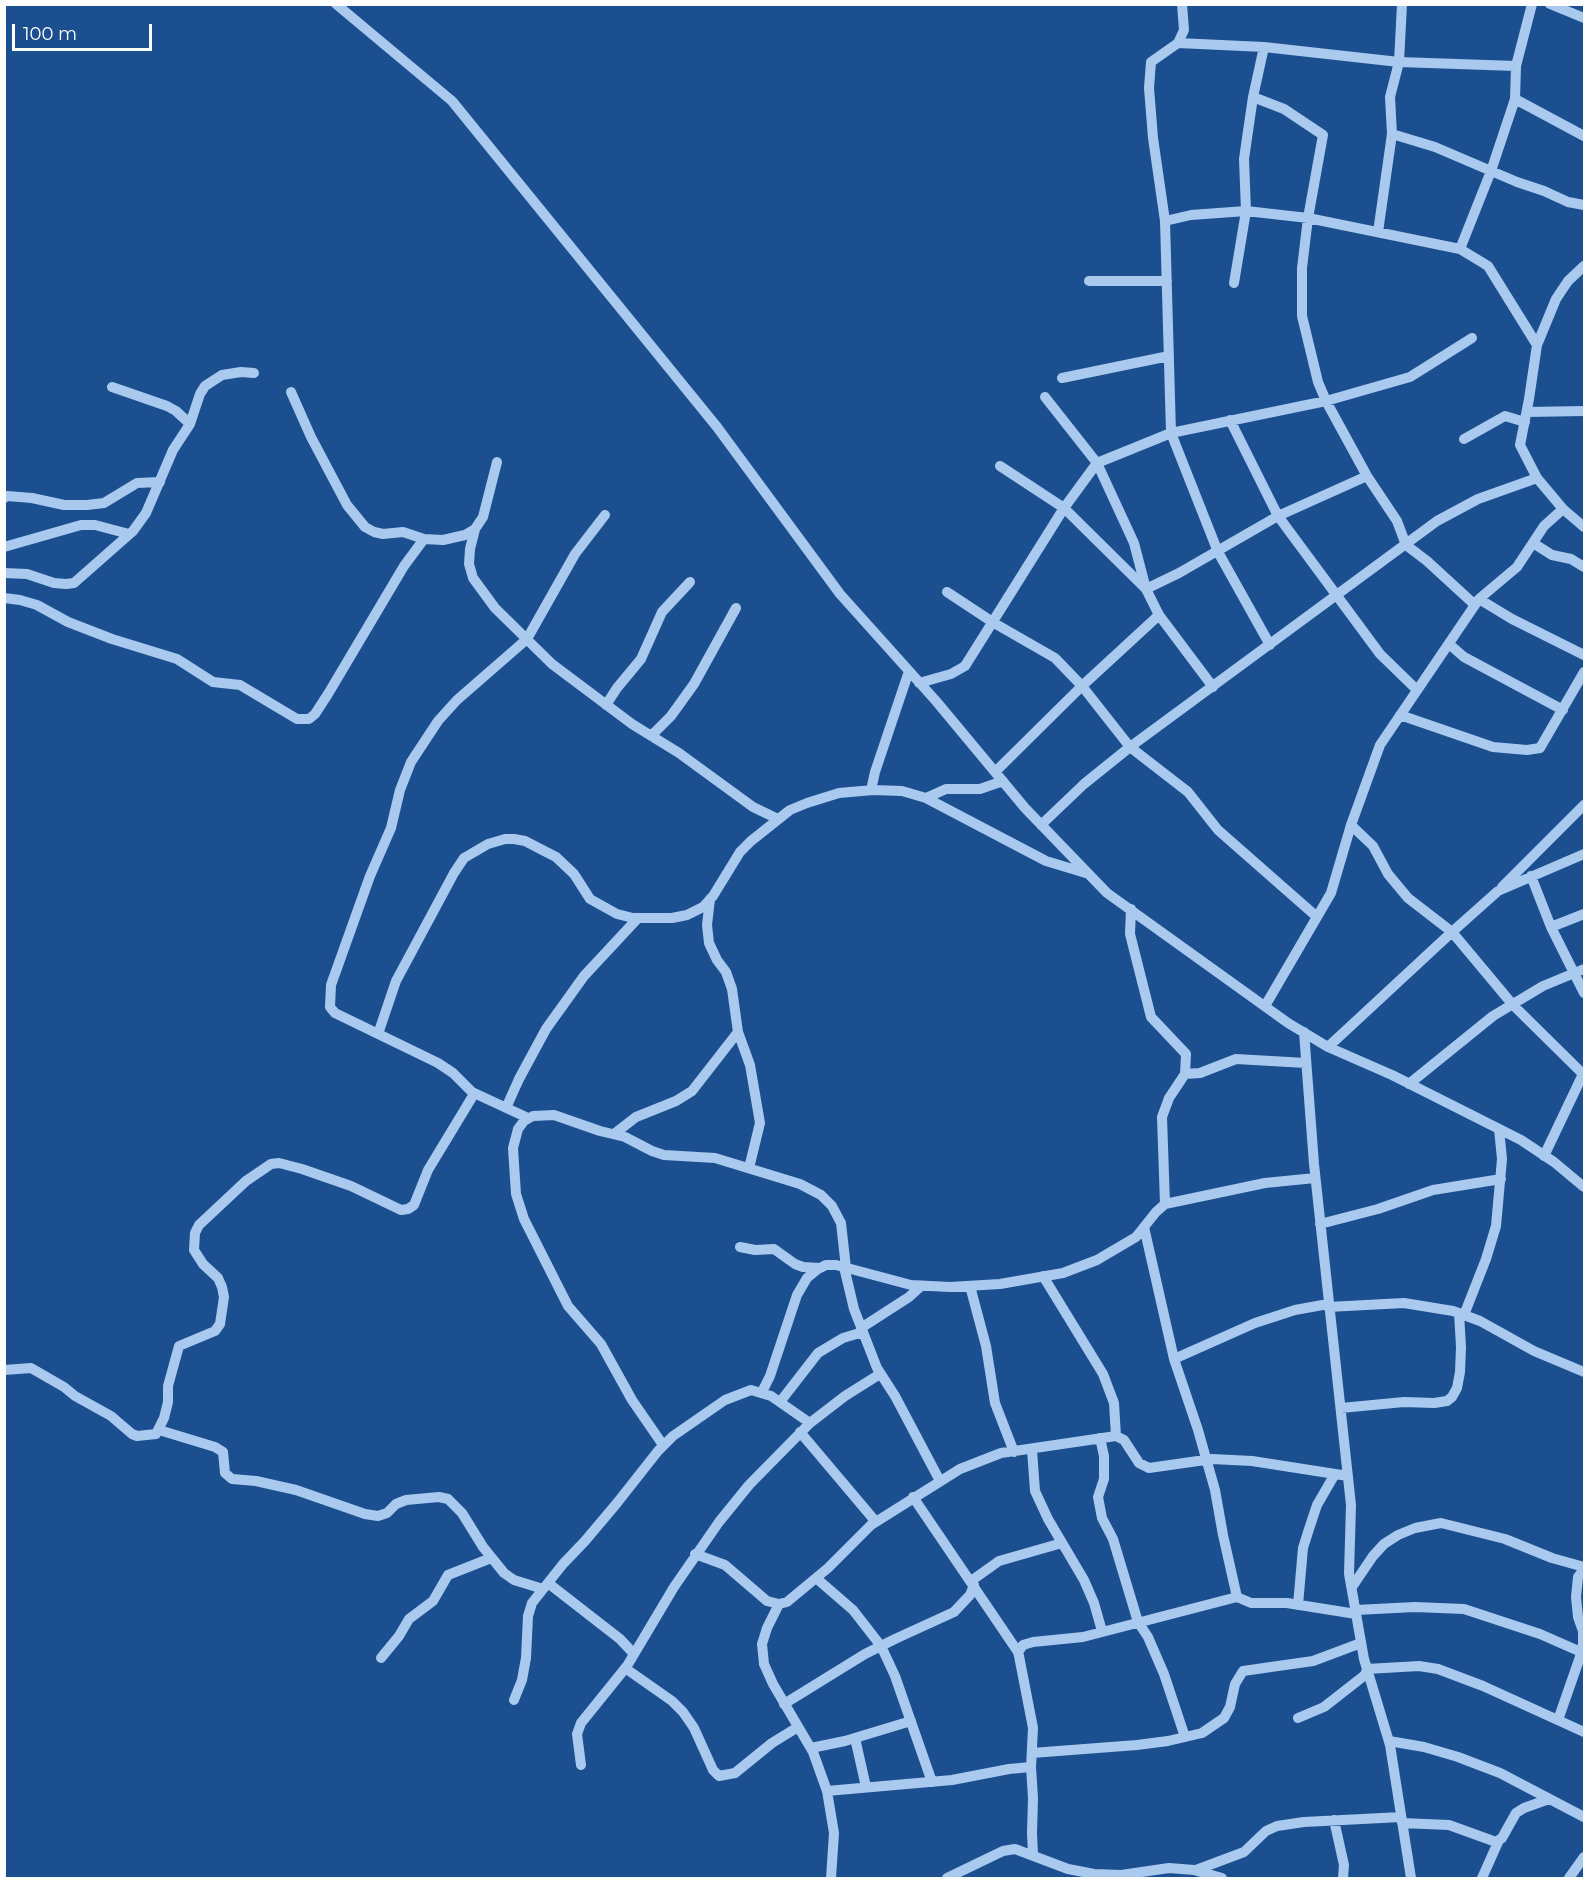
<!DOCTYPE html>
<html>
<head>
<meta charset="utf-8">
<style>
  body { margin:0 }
  #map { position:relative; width:1589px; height:1883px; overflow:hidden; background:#1b4f8f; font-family:Montserrat,sans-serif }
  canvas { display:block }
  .frame { position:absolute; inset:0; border:6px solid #fff; pointer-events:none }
  .scale { position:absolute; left:12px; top:24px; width:140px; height:27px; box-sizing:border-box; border:3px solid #fff; border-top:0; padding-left:8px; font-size:18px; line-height:21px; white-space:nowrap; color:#fff; -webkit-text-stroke:4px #1b4f8f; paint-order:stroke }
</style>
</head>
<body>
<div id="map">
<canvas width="1589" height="1883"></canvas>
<div class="frame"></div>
<div class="scale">100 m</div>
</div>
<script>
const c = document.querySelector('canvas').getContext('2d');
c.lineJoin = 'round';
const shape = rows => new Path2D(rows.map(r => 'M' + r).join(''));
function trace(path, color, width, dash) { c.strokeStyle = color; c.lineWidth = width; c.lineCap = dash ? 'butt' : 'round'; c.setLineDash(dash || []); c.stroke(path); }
const minor = shape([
  [336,4,452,101,717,427,840,594,936,701,1025,808,1107,893,1288,1023,1328,1047,1392,1075,1521,1140,1554,1162,1584,1187],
  [1182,4,1184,30,1178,43,1151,62,1149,88,1153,138,1165,221,1191,215,1246,211,1308,218,1460,249,1488,266,1537,345,1529,399,1520,445,1537,478,1563,509,1544,526,1517,567,1479,599,1380,745,1351,825,1331,893,1265,1006],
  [1550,4,1584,18],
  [1178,43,1264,47,1399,62,1516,66],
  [1253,97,1284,109,1323,135,1308,218,1302,268,1302,316,1318,382,1326,401,1367,476,1397,521,1406,545,1427,561,1475,605],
  [1515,99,1584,136],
  [1392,134,1435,147,1517,182,1544,191,1568,202,1584,205],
  [1165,221,1171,433,1218,552,1270,645],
  [1378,232,1392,134,1390,97,1399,62,1402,4],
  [1460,249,1491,171,1515,99,1516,66,1532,4],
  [1089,281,1167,281],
  [1234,283,1246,211,1244,159,1247,138,1253,97,1264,47],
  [1537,345,1556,299,1568,281,1584,266],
  [1062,378,1169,356],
  [112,387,167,406,176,411,190,424],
  [291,392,311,437,347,505,365,527,374,532,383,534,403,532,424,539,443,540,465,535,475,529,483,517,497,462],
  [1045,397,1097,463,1134,543,1146,589,1179,573,1278,516,1367,476],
  [1527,412,1584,411],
  [1230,420,1278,516,1380,654,1417,690],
  [1464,439,1505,416,1525,422],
  [1000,466,1064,508,1146,589,1159,615,1213,687],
  [4,498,7,496,32,498,64,505,87,505,104,503,137,483,160,482],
  [1563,509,1584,527],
  [475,529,470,549,469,564,473,578,495,608,552,664,632,724,679,753,753,807,778,819],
  [1533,543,1552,555,1571,559,1584,567],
  [4,547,81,525,95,525,129,534],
  [4,573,27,574,54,583,66,584,74,583,133,531,146,513,173,450,190,424,200,394,205,386,222,375,241,372,254,373],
  [947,592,994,623,1055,658,1082,686,1130,747,1188,792,1218,830,1317,917],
  [4,598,20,600,37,605,68,622,112,639,177,659,213,682,240,685,297,719,309,719,315,714,328,694,404,566,424,539],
  [1479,599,1512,619,1584,655],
  [1449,644,1464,657,1563,710],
  [919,683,951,674,965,666,1064,508,1097,463,1171,433,1326,401,1410,377,1472,338],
  [606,705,617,688,641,659,662,612,690,582],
  [1400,715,1493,747,1527,750,1540,748,1584,672],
  [651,736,671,716,694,684,736,608],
  [995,772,1082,686,1159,615],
  [871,790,875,772,909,671],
  [926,798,946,789,980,789,1003,781],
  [1041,825,1084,784,1130,747,1437,521,1478,499,1537,478],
  [1351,825,1373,846,1388,874,1408,898,1452,932,1498,891,1584,854],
  [1531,876,1551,927,1584,993],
  [1502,887,1584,805],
  [710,899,707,925,709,943,717,960,726,972,732,989,738,1032,750,1065,760,1123,749,1168],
  [1131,909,1130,934,1151,1017,1186,1054,1185,1074,1169,1098,1162,1117,1165,1204],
  [1551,927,1584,914],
  [1304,1032,1314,1164,1351,1505,1349,1574,1364,1659,1390,1745,1411,1878],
  [378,1034,396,981,454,873,464,858,488,844,505,839,514,839,525,841,556,857,574,874,590,899,617,914,633,918,672,918,687,915,703,907,713,896,740,852,751,841,790,810,807,803,839,793,873,790,902,791,926,798,1046,861,1089,874],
  [1328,1047,1452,932,1513,1005,1584,1075],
  [1185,1074,1200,1073,1236,1059,1306,1063],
  [1409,1084,1493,1016,1543,986,1584,969],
  [506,1108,519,1079,546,1029,584,976,638,918],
  [528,1118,472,1092,453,1073,438,1063,335,1013,330,1007,331,985,370,876,391,828,400,790,411,762,438,721,457,700,527,639,575,554,605,515],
  [614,1134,636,1117,676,1101,692,1091,738,1032],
  [1544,1156,1584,1072],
  [1320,1224,1378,1209,1433,1190,1501,1179],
  [1144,1227,1174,1359,1198,1430,1215,1490,1223,1535,1237,1597,1251,1603,1287,1603,1356,1614],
  [740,1247,755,1250,774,1249,795,1264,803,1267,820,1268],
  [844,1267,854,1309,877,1368,895,1396,940,1481],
  [1043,1276,1103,1374,1114,1403,1116,1436],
  [970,1286,986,1346,995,1403,1014,1452],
  [1328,1307,1404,1303,1453,1311,1480,1321,1534,1351,1584,1372],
  [1464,1315,1486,1259,1496,1226,1502,1159,1499,1129],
  [861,1328,909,1297,921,1286],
  [1174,1359,1255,1323,1295,1310,1328,1304],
  [4,1370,31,1368,64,1387,75,1396,111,1416,132,1434,137,1436,156,1434,164,1418,168,1402,168,1386,179,1346,215,1331,220,1324,224,1297,222,1287,218,1278,203,1264,194,1250,195,1233,199,1225,246,1181,271,1164,279,1163,302,1169,351,1186,401,1210,408,1209,414,1205,428,1170,474,1094],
  [762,1392,770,1376,797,1295,807,1278,818,1269,826,1265,836,1265,911,1285,950,1287,1000,1284,1063,1273,1097,1260,1136,1237,1156,1212,1165,1204,1265,1183,1315,1178],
  [780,1402,818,1353,843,1338,863,1332],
  [1341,1408,1404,1402,1434,1403,1447,1401,1452,1397,1457,1388,1460,1372,1461,1347,1459,1313],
  [159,1430,215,1447,223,1452,225,1473,232,1479,256,1481,296,1490,365,1514,378,1516,387,1513,396,1504,406,1500,439,1497,448,1499,462,1513,483,1547,504,1573,514,1580,543,1589],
  [800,1432,876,1522],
  [1100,1438,1104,1456,1104,1479,1098,1497,1102,1518,1113,1539,1138,1622,1148,1637,1164,1674,1185,1737],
  [663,1445,632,1400,601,1344,568,1306,524,1219,516,1194,513,1148,518,1129,524,1121,533,1116,554,1115,600,1131,625,1137,652,1151,664,1155,715,1158,800,1184,821,1195,832,1206,841,1223,846,1268],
  [1032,1450,1035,1491,1048,1519,1084,1580,1094,1603,1102,1631],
  [913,1497,1018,1652],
  [695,1554,725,1565,767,1601,779,1604,787,1602,828,1568,871,1525,960,1469,1001,1453,1116,1436,1124,1440,1139,1463,1149,1468,1212,1459,1252,1461,1348,1476],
  [816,1578,853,1610,881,1646,895,1676,932,1782],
  [971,1581,999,1561,1062,1543],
  [548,1583,620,1639,634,1654],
  [1352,1587,1373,1556,1384,1544,1398,1535,1415,1528,1441,1523,1505,1539,1552,1558,1584,1567],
  [779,1604,767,1628,762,1644,764,1664,773,1684,813,1752,827,1791,834,1833,831,1878],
  [1298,1605,1303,1548,1309,1529,1317,1505,1335,1474],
  [1356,1610,1415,1607,1464,1609,1540,1634,1581,1652],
  [381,1658,399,1636,409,1619,433,1601,448,1575,491,1558],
  [625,1668,672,1701,683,1712,694,1728,713,1770,719,1776,735,1773,772,1743,798,1727],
  [514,1700,522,1680,526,1658,528,1616,532,1603,563,1564,585,1541,617,1503,658,1451,673,1436,725,1400,751,1390,771,1396,810,1423],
  [784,1704,865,1654,895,1639,954,1612,970,1595,974,1585],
  [1298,1718,1324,1707,1365,1675,1367,1669,1419,1666,1438,1669,1483,1686,1584,1732],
  [1558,1720,1580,1657,1583,1644,1583,1631,1578,1617,1576,1597,1578,1577,1584,1569],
  [855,1738,866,1787],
  [1389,1741,1424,1747,1458,1757,1500,1773,1584,1817],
  [811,1748,845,1741,911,1721],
  [1032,1753,1137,1745,1168,1741,1202,1733,1224,1718,1230,1707,1235,1684,1243,1671,1313,1661,1361,1643],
  [581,1765,577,1734,581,1723,627,1666,674,1587,719,1522,749,1485,810,1423,845,1396,880,1374],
  [827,1791,952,1780,1009,1769,1031,1767],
  [1334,1820,1344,1865,1343,1878],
  [1402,1823,1449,1825,1496,1842,1502,1838,1516,1813,1524,1808,1549,1799],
  [1033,1855,1032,1833,1033,1798,1031,1767,1033,1728,1019,1656,1018,1652,1023,1645,1033,1642,1083,1637,1237,1597],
  [1196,1870,1244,1852,1266,1831,1277,1826,1304,1822,1401,1817],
  [947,1878,1003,1851,1015,1849,1068,1869,1094,1874,1121,1875,1169,1868,1194,1870,1222,1878],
  [1482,1878,1499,1840],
  [1569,1878,1584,1857]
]);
trace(minor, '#a9c9ee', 10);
</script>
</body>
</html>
